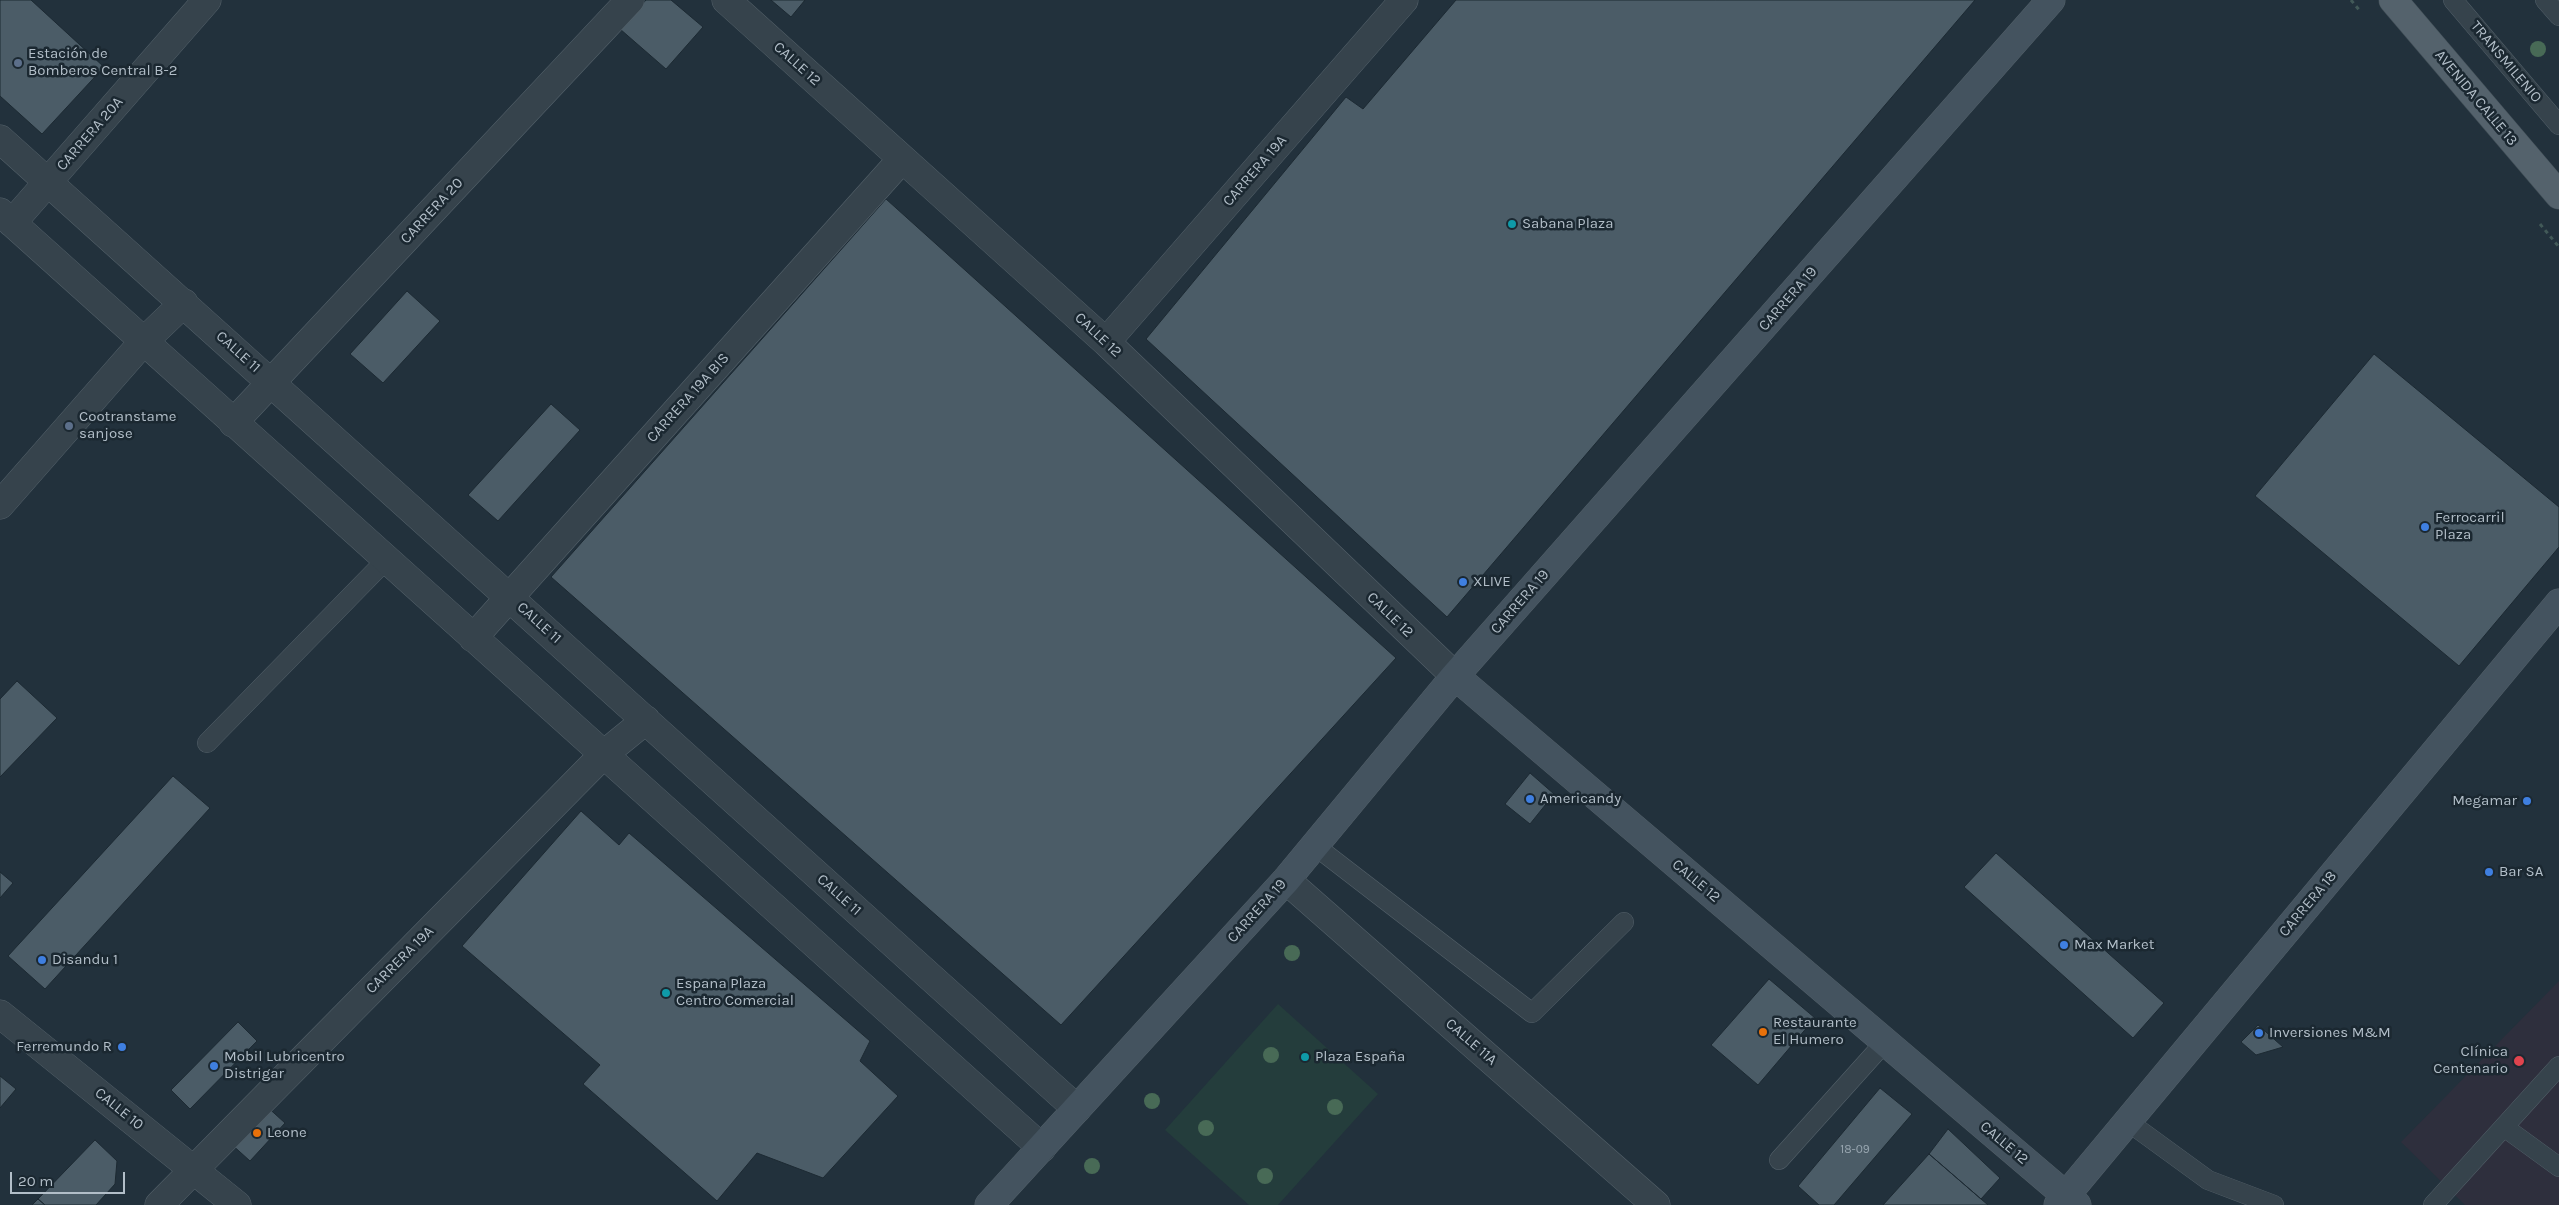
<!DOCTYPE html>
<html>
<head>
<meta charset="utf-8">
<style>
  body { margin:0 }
  #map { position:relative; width:2559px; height:1205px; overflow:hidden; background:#22313c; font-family:Karla,sans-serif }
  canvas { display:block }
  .scale { position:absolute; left:10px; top:1172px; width:115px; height:22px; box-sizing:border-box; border:2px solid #b2bec8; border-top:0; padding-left:6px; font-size:15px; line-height:18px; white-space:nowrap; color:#b2bec8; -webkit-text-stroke:4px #1b2831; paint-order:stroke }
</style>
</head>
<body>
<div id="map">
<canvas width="2559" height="1205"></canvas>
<div class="scale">20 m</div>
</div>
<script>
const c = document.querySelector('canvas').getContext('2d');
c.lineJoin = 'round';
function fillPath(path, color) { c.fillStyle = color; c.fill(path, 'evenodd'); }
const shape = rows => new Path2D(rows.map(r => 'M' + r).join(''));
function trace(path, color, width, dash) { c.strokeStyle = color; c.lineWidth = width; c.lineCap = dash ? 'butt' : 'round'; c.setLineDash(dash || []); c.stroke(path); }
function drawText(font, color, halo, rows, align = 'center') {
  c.font = font + ' Karla,sans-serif'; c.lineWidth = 5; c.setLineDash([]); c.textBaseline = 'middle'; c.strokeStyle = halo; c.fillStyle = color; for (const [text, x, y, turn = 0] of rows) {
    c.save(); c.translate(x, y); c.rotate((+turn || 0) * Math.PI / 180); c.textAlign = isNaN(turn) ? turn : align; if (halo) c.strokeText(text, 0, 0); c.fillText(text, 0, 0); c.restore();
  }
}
const medical = shape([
  [2559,981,2559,1205,2465,1205,2401,1142]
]);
const green = shape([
  [1278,1004,1378,1094,1278,1205,1249,1205,1165,1130]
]);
const building = shape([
  [0,0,31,0,104,67,42,134,0,96,0,0],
  [646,0,671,0,703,27,666,69,620,29,646,0],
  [771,0,805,0,791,17,771,0],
  [1456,0,1975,0,1447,617,1146,339,1346,97,1363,109,1456,0],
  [886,199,1396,658,1061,1025,551,577,886,199],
  [407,291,440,321,383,383,350,354,407,291],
  [2374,354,2559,507,2559,547,2459,666,2255,496,2374,354],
  [551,404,580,430,498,521,468,495,551,404],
  [17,681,57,718,0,777,0,699,17,681],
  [1530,773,1554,794,1530,824,1505,804,1530,773],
  [173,776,210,808,45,989,8,956,173,776],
  [581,811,619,845,629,833,870,1041,860,1061,898,1096,823,1178,757,1153,717,1201,583,1084,600,1065,462,946,581,811],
  [1996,853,2164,1003,2133,1038,1964,887,1996,853],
  [0,872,13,883,0,898,0,872],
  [1769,979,1815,1018,1758,1085,1711,1045,1769,979],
  [238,1022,257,1041,190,1109,171,1090,238,1022],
  [2258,1025,2283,1047,2256,1055,2241,1042,2258,1025],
  [0,1076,16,1089,0,1108,0,1076],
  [1880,1088,1912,1114,1834,1205,1819,1205,1798,1186,1880,1088],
  [264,1104,285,1123,250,1161,229,1142,264,1104],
  [1948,1129,2000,1178,1981,1199,1929,1154,1948,1129],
  [95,1140,117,1161,115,1184,96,1205,45,1205,38,1199,95,1140],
  [1929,1154,1981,1199,1988,1205,1883,1205,1929,1154],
  [38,1199,45,1205,32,1205,38,1199]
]);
const path = shape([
  [2351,0,2360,11],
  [2540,224,2559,247]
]);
const lane = shape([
  [2453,0,2559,125],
  [2545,0,2559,16],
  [207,743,386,560],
  [1314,845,1532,1013,1624,922],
  [2127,1121,2208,1180,2274,1205],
  [2504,1127,2559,1167],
  [1779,1160,1885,1042],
  [2433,1205,2559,1066]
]);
const street = shape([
  [726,0,1106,342,1455,676],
  [0,139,1077,1109],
  [0,212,1042,1148],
  [12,223,207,0],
  [1106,342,1404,0],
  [233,423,630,0],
  [0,505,143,342,184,303],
  [473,638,902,159],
  [1286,880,1656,1205],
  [0,1014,237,1205],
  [159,1205,603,755,646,720]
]);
const secondary = shape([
  [1455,676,2077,1205],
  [989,1205,1286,880,1455,676,2051,0],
  [2058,1205,2559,603]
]);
const primary = shape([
  [2393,0,2559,195]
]);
const trees = [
  [2538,49],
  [1292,953],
  [1271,1055],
  [1152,1101],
  [1335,1107],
  [1206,1128],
  [1092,1166],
  [1265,1176]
];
const markers = [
  [18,63,5,"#5c6f8a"],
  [1512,224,5,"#0f9aa8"],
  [69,426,5,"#5c6f8a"],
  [2425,527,5,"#3f7fe0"],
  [1463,582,5,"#3f7fe0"],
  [1530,799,5,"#3f7fe0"],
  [2527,801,5,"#3f7fe0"],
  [2489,872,5,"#3f7fe0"],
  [2064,945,5,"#3f7fe0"],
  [42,960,5,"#3f7fe0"],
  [666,993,5,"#0f9aa8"],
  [1763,1032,5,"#e8710a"],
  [2259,1033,5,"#3f7fe0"],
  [122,1047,5,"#3f7fe0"],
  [1305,1057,5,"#0f9aa8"],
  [2519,1061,6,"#e0444e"],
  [214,1066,5,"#3f7fe0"],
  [257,1133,5,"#e8710a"]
];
const numberNames = [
  ["18-09",1855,1150]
];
const poiNames = [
  ["Estación de",28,54],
  ["Bomberos Central B-2",28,71],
  ["Sabana Plaza",1522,224],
  ["Cootranstame",79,417],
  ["sanjose",79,434],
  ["Ferrocarril",2435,518],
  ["Plaza",2435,535],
  ["XLIVE",1473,582],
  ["Americandy",1540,799],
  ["Megamar",2517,801,"right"],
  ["Bar SA",2499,872],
  ["Max Market",2074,945],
  ["Disandu 1",52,960],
  ["Espana Plaza",676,984],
  ["Centro Comercial",676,1001],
  ["Restaurante",1773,1023],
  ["El Humero",1773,1040],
  ["Inversiones M&M",2269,1033],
  ["Ferremundo R",112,1047,"right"],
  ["Clínica",2508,1052,"right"],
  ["Centenario",2508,1069,"right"],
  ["Mobil Lubricentro",224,1057],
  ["Distrigar",224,1074],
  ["Plaza España",1315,1057],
  ["Leone",267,1133]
];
const streetNames = [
  ["TRANSMILENIO",2506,62,50],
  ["CALLE 12",797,64,42],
  ["AVENIDA CALLE 13",2476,98,50],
  ["CARRERA 20A",90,134,-49],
  ["CARRERA 19A",1255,171,-49],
  ["CARRERA 20",432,211,-47],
  ["CARRERA 19",1788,299,-49],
  ["CALLE 12",1098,335,43],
  ["CALLE 11",238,352,42],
  ["CARRERA 19A BIS",688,398,-48],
  ["CARRERA 19",1520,602,-49],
  ["CALLE 12",1390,615,44],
  ["CALLE 11",539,623,42],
  ["CALLE 12",1696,881,40],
  ["CALLE 11",839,895,42],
  ["CARRERA 18",2308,904,-50],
  ["CARRERA 19",1257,911,-48],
  ["CARRERA 19A",400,960,-45],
  ["CALLE 11A",1471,1042,41],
  ["CALLE 10",119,1109,39],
  ["CALLE 12",2004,1143,40]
];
fillPath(medical, '#2e2f3d');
fillPath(green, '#243d3c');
fillPath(building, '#4b5c67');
trace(building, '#1d2a33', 1);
trace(lane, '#54616a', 20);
trace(street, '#54616a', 29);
trace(secondary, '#54616a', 29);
trace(primary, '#3f4c55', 29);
trace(path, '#425958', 3, [4, 4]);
trace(lane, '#36434c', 19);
trace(street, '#36434c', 28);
trace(secondary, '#44535f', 28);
trace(primary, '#54626c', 28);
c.fillStyle = '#486a56';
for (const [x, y] of trees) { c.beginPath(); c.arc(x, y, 8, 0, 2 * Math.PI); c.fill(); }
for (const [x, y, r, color] of markers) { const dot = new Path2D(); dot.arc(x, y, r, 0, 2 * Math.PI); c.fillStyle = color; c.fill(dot); trace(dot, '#1b2831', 2); }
drawText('12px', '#98a6b0', null, numberNames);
drawText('15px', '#b2bec8', '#1b2831', poiNames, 'left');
drawText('15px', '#b2bec8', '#1b2831', streetNames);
</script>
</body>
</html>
